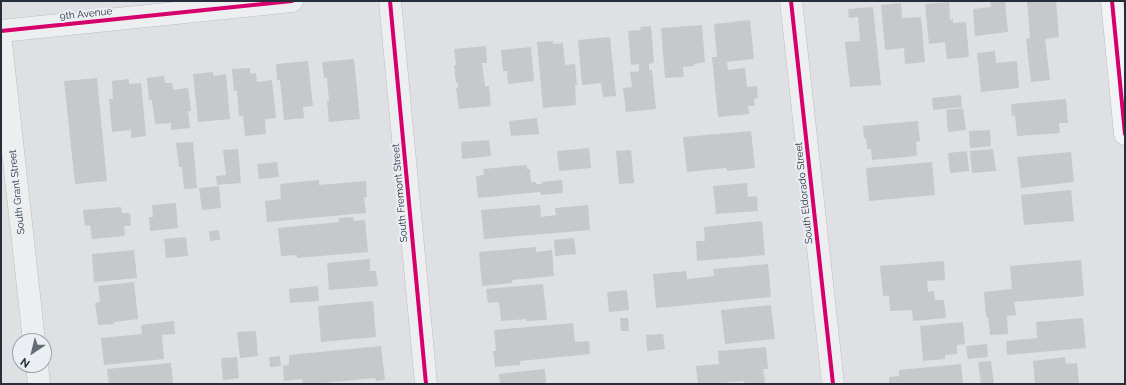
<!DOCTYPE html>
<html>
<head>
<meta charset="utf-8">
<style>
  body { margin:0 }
  #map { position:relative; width:1126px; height:385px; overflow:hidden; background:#dee0e3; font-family:Raleway,sans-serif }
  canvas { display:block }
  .frame { position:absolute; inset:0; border:2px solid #262e3b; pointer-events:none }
  .north { position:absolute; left:12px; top:333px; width:40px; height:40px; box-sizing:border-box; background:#ebeff3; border:1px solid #9ca2a9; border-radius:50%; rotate:215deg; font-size:11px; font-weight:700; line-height:16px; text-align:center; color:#262e3b }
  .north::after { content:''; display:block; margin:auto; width:14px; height:18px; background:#666c76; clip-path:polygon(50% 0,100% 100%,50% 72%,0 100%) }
</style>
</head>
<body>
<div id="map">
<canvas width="1126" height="385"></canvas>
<div class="frame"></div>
<div class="north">N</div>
</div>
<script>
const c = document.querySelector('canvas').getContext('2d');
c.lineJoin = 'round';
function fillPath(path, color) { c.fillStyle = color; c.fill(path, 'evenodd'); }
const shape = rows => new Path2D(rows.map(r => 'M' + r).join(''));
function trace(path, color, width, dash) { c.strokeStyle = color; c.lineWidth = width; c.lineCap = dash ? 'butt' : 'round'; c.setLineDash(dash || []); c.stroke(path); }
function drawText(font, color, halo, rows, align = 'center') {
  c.font = font + ' Raleway,sans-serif'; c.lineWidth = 4; c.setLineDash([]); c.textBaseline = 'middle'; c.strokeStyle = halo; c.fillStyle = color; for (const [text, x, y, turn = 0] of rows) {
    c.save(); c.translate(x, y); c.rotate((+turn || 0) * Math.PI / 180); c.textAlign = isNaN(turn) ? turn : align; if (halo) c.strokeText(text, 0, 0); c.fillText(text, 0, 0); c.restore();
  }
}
const building = shape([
  [990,1,1005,1,1008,32,975,36,973,9,991,7],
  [1027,1,1056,1,1059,37,1045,39,1050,80,1031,82,1026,39,1030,38],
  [949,2,950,20,953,19,953,23,966,22,969,57,947,59,945,42,929,44,925,4],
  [901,3,902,18,921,17,925,62,905,64,904,48,885,50,881,5],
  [873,7,881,85,850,87,845,42,860,41,858,17,849,18,848,9],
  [750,20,754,59,727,62,728,70,745,68,747,87,757,86,758,98,754,99,755,106,748,106,749,114,718,117,712,57,717,57,714,24],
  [702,25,705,62,694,64,695,66,683,67,684,77,665,78,661,28],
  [651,26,654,63,649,64,649,70,652,70,656,109,626,112,623,88,632,87,630,72,639,71,639,64,631,65,628,31,641,30,640,27],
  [610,37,616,96,603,97,601,83,582,85,578,40],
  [553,41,553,44,563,43,565,65,575,64,577,85,575,85,576,105,543,108,537,42],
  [486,46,487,63,482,63,485,86,489,86,491,106,459,109,456,88,458,88,458,83,456,83,454,65,456,65,454,49],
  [531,47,534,81,508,84,507,71,503,71,501,50],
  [995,51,996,63,1017,61,1019,88,981,92,977,53],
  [354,59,360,119,329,122,327,101,329,101,327,78,324,78,322,62],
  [308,61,313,106,303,107,304,118,284,120,280,80,277,80,276,64],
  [250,68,250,74,256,73,257,82,272,80,276,118,265,119,266,134,245,136,243,116,239,116,237,91,234,91,232,69],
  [213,72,213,76,226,74,230,119,198,122,193,74],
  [164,76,165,83,172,83,173,90,188,88,191,111,188,111,190,128,171,130,171,123,155,124,152,100,149,100,147,78],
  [97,78,107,181,75,184,64,81],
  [129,79,129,84,141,83,146,136,131,138,131,130,112,132,109,99,113,99,112,81],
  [961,95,962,107,933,110,932,98],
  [1066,99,1068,123,1059,123,1060,133,1017,136,1015,115,1012,116,1011,104],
  [963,108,966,130,948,132,946,110],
  [537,118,539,134,511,136,509,121],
  [918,121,920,141,916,142,917,156,872,160,871,149,867,149,866,138,864,139,863,126],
  [990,130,991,146,970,148,969,131],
  [751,131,755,168,727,171,726,168,687,172,683,137],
  [489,140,491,156,462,159,461,142],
  [193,142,197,188,184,189,182,167,179,167,176,143],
  [589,148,591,168,559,171,557,151],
  [238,149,241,183,217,185,216,176,226,175,223,150],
  [993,149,996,171,972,173,970,151],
  [631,150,634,183,619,184,616,151],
  [967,151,969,171,950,173,948,153],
  [1071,152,1074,182,1021,188,1017,157],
  [277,162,279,177,259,179,257,164],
  [932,162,935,195,869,201,866,168],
  [527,165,527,169,530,169,531,182,536,182,536,184,542,184,542,182,562,180,563,193,541,195,540,192,478,198,476,176,484,175,483,169],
  [319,180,319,185,366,181,367,197,364,197,366,213,267,222,265,201,281,199,280,184],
  [747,183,748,197,757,196,758,211,716,214,713,186],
  [219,186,221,208,202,210,199,188],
  [1071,190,1074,221,1024,225,1021,195],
  [176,203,178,228,150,231,149,217,153,217,152,205],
  [540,205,541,217,556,215,555,208,588,205,590,230,484,239,481,210],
  [121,207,122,213,130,213,131,226,124,226,125,236,92,239,90,225,85,226,83,210],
  [353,217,354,221,365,220,368,252,297,258,297,255,281,256,278,228,339,222,338,218],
  [762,221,765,255,697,261,696,241,705,241,704,227],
  [219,230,220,240,210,241,209,231],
  [186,237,188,256,166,258,164,239],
  [574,238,576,254,555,256,554,240],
  [536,247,536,252,552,250,554,276,512,280,512,283,482,286,479,252],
  [134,250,137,278,94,282,92,254],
  [370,259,370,271,376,271,378,286,329,290,327,263],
  [1081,260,1084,296,1014,302,1016,315,1007,316,1008,334,990,335,988,317,986,317,984,292,1012,289,1010,266],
  [944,261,945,280,927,281,928,292,934,291,935,300,944,300,946,318,913,321,912,310,890,311,889,296,883,296,880,266],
  [768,264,771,297,656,308,653,274,686,271,687,279,714,276,713,269],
  [134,282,138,319,114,322,114,324,98,325,95,303,100,302,98,286],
  [543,284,547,320,526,321,526,319,501,321,499,302,488,303,486,289],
  [318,286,319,301,290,303,289,289],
  [627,290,629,310,609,312,607,292],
  [373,301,376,337,321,342,318,306],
  [771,305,775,339,725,344,721,310],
  [620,318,628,318,629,331,621,331],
  [1083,318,1086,348,1007,355,1006,341,1037,338,1036,322],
  [174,321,175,334,162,335,164,359,104,365,101,338,142,334,141,325],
  [963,322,965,344,957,345,957,354,945,355,945,359,923,361,920,326],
  [573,323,575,342,589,341,590,354,520,361,520,365,495,367,493,351,496,351,494,330],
  [256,331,258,356,240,358,237,332],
  [663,334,665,349,647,351,646,335],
  [987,344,988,357,968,359,966,346],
  [381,346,385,380,376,381,375,378,313,384,303,384,302,379,284,381,283,366,289,365,289,355],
  [766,347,768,369,763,369,765,383,745,384,744,381,710,384,698,384,696,366,719,364,718,351],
  [280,356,281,366,270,367,269,357],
  [237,357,239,378,223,380,221,358],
  [1065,357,1066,364,1077,363,1079,384,1035,384,1033,361],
  [991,361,994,384,981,384,978,362],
  [171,363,173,384,109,384,107,369],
  [961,364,963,384,889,384,889,377,899,376,899,370],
  [545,369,546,384,500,384,499,374]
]);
const minor = shape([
  [390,1,426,384],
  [791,1,833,384],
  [1,31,292,1],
  [1,43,34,341],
  [37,365,39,384]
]);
const major = shape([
  [1112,1,1125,134]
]);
const cycleway = shape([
  [390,1,426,384],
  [791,1,833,384],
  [1112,1,1125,134],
  [1,31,292,1]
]);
const streetNames = [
  ["9th Avenue",86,14,-6],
  ["South Grant Street",17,192,-96],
  ["South Fremont Street",400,193,-95],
  ["South Eldorado Street",804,193,-96]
];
fillPath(building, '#c6c8cb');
trace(minor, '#bcbec1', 23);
trace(major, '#bbbdc1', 23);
trace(minor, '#edeef0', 22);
trace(major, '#f2f3f4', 22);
trace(cycleway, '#d6006c', 4);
drawText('10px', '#262e3b', '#ebeff3', streetNames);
</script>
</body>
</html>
